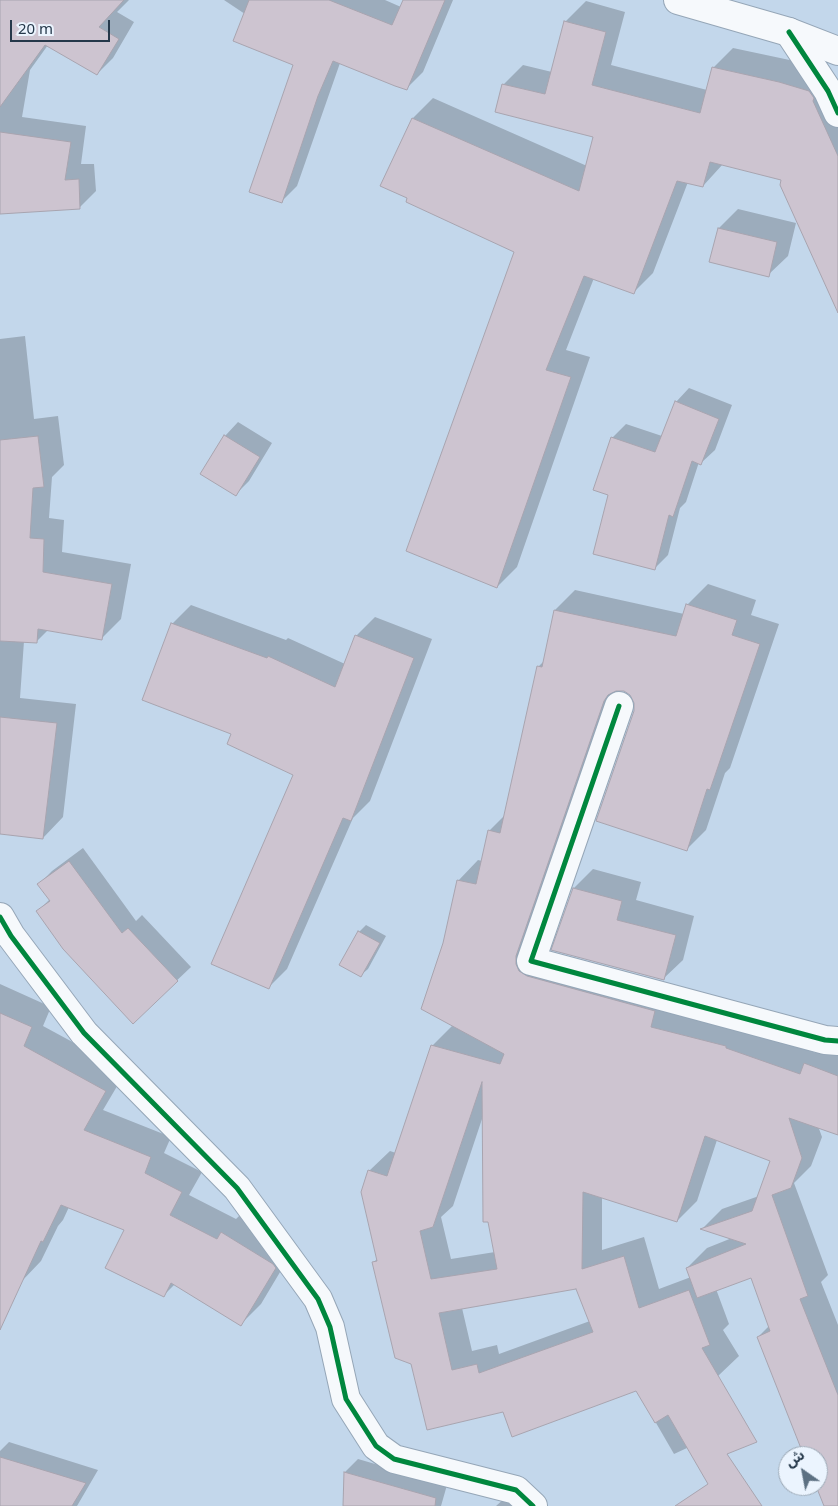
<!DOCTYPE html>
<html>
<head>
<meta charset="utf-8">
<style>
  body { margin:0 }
  #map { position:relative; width:838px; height:1506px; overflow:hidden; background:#c3d7eb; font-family:Georgia,"Noto Sans Arabic",serif }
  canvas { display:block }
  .north { position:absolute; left:778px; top:1446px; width:50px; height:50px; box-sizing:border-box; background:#ebf4fe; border:1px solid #9ca9b6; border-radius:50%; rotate:327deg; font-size:14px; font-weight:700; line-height:20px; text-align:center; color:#25384a }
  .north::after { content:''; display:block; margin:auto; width:18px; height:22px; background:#5c7082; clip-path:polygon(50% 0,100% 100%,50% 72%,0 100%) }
  .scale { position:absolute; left:10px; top:20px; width:100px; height:22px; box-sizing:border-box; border:2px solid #25384a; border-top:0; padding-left:6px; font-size:15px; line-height:18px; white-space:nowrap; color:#25384a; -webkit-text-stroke:4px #ebf4fe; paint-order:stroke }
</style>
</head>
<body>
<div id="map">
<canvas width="838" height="1506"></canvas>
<div class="north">ش</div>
<div class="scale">20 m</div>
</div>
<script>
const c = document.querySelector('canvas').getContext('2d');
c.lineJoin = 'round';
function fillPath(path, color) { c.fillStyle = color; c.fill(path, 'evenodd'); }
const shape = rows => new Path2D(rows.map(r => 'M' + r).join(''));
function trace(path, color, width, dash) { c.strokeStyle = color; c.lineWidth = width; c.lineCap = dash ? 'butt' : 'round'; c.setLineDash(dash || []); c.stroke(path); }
const shadow = shape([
  [0,0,129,0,117,12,134,22,113,58,97,74,48,45,30,70,22,117,86,126,81,164,94,164,96,191,80,207,0,203],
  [224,0,385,0,401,7,404,0,453,0,423,72,407,88,340,63,297,186,281,202,294,64,245,14],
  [586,1,625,12,611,65,707,90,713,68,733,48,799,62,838,92,838,310,783,179,723,164,703,186,688,182,653,273,633,293,594,278,566,350,590,357,517,567,497,587,515,251,413,118,433,98,587,166,595,136,503,85,523,65,552,72,566,21],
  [738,209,796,223,788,256,768,275,711,261,719,228],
  [25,336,34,419,58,416,64,465,52,477,49,518,64,520,62,552,131,564,121,619,101,639,48,630,36,642,24,641,20,698,76,704,63,817,43,838,0,833,0,339],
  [689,388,732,405,715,450,701,463,699,462,686,502,680,508,668,555,655,568,609,494,612,438,626,424,662,436,676,402],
  [238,422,272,443,249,481,236,494,225,436],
  [708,584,756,600,751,615,779,624,730,768,725,773,706,830,686,850,635,711,636,703,632,695,625,690,620,690,536,935,540,952,816,1053,825,1044,838,1048,838,1133,818,1126,822,1137,811,1166,794,1183,828,1275,821,1282,838,1325,838,1506,826,1506,818,1486,818,1456,806,1456,758,1337,770,1325,752,1276,716,1289,729,1324,723,1330,739,1356,718,1376,692,1388,687,1448,674,1454,637,1390,504,1411,412,1363,374,1262,378,1258,369,1171,390,1151,396,1153,432,1046,453,1025,444,943,458,881,478,860,482,861,489,831,505,815,539,666,544,661,555,610,575,590,684,614,687,605],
  [483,1116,495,1252,451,1259,441,1217,453,1206],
  [717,1140,771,1160,759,1196,722,1209,702,1229,732,1238,707,1248,687,1268,691,1277,659,1289,644,1237,602,1250,602,1197,677,1221,697,1201],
  [577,1288,590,1321,499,1354,497,1345,472,1351,462,1308],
  [191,605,286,640,288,638,345,664,356,636,375,617,432,639,370,801,353,818,287,969,268,988,295,774,233,733,172,624],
  [83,848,136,921,142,915,191,967,133,1022,37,912,50,899,39,884,52,871],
  [593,869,641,882,636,900,694,916,683,960,663,979,574,888],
  [366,925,386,936,368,969,361,975,341,964,359,932],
  [0,984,51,1007,43,1026,126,1071,103,1110,171,1137,164,1153,202,1172,189,1195,236,1219,242,1213,295,1247,261,1304,241,1324,175,1284,163,1296,126,1229,69,1207,63,1220,58,1226,41,1261,21,1282,0,1271],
  [9,1442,98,1470,77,1506,0,1506,0,1451],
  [358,1459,447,1485,441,1506,344,1506,345,1472],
  [516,1488,536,1506,496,1506]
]);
const building = shape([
  [0,0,124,0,99,27,119,39,97,75,45,45,0,107,0,0],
  [249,0,329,0,392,25,403,0,445,0,407,90,395,86,333,61,318,96,282,203,249,192,293,65,233,41,249,0],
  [564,21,606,32,592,85,700,113,712,67,779,82,809,91,814,98,813,101,838,156,838,313,780,185,781,180,710,162,703,187,677,181,634,294,584,276,546,370,571,377,497,588,406,551,514,252,406,202,407,198,380,186,412,118,579,191,593,137,495,112,502,84,545,94,564,21],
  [0,132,71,142,65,180,79,179,80,209,0,214,0,132],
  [718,228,777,242,769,277,709,262,718,228],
  [675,401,719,419,701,465,692,461,673,517,669,515,655,570,593,554,608,495,593,490,611,437,655,452,675,401],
  [224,435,260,457,236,496,200,474,224,435],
  [38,436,44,487,33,488,30,538,44,539,43,572,112,584,102,640,38,629,37,643,0,641,0,440,38,436],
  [686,604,737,620,732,635,760,644,710,790,707,789,687,851,596,821,634,711,634,703,630,695,624,691,616,691,608,695,604,701,516,956,516,964,519,971,527,976,655,1011,651,1027,726,1046,726,1048,800,1074,804,1063,838,1076,838,1135,789,1118,802,1158,791,1188,772,1195,808,1296,800,1299,838,1395,838,1506,824,1506,816,1486,818,1486,818,1456,804,1456,757,1337,770,1331,751,1278,697,1298,686,1268,746,1244,700,1229,752,1211,770,1161,705,1136,677,1222,583,1192,582,1269,624,1256,639,1308,689,1290,710,1345,702,1348,757,1442,727,1454,762,1506,675,1506,708,1484,668,1415,655,1423,636,1391,512,1437,503,1412,427,1430,411,1364,395,1358,372,1262,377,1261,361,1192,368,1170,387,1176,431,1045,500,1064,504,1054,421,1009,443,943,457,880,476,884,488,830,500,833,537,666,542,667,554,610,676,636,686,604],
  [482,1082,483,1222,488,1222,497,1269,431,1279,420,1231,433,1227,482,1082],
  [576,1289,593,1332,479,1373,477,1364,452,1370,439,1313,576,1289],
  [171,623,267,658,268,656,335,687,355,635,414,658,351,821,343,818,269,989,211,964,293,775,227,744,231,734,142,700,171,623],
  [0,717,57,723,43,839,0,834,0,717],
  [69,861,122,933,128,928,178,981,133,1024,63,949,36,911,50,901,37,884,69,861],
  [573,888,622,901,617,920,676,935,664,980,551,950,573,888],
  [358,931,380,943,361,977,339,965,358,931],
  [0,1013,32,1027,24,1046,106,1091,84,1130,151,1157,145,1173,182,1192,170,1215,217,1239,221,1232,273,1264,276,1268,241,1326,171,1283,164,1297,105,1268,124,1230,61,1205,43,1242,41,1241,0,1330,0,1013],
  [0,1457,86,1483,72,1506,0,1506,0,1457],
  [344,1472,436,1498,435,1506,343,1506,344,1472]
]);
const minor = shape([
  [789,32,828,91,838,113],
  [619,706,531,961,825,1040,838,1041],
  [0,917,11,936,84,1033,237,1188,318,1299,330,1327,346,1399,376,1446,394,1459,516,1490,533,1506]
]);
const primary = shape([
  [678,0,789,32,838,51]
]);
const cycleway = shape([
  [789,32,828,91,838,113],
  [619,706,531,961,825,1040,838,1041],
  [0,917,11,936,84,1033,237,1188,318,1299,330,1327,346,1399,376,1446,394,1459,516,1490,533,1506]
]);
fillPath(shadow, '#0003');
fillPath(building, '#cdc4d0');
trace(building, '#a8a4af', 1);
trace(minor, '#95a6b7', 30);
trace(primary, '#95a6b7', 30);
trace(minor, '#f6f9fc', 28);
trace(primary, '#f6f9fc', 28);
trace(cycleway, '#00873e', 5);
</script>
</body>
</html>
